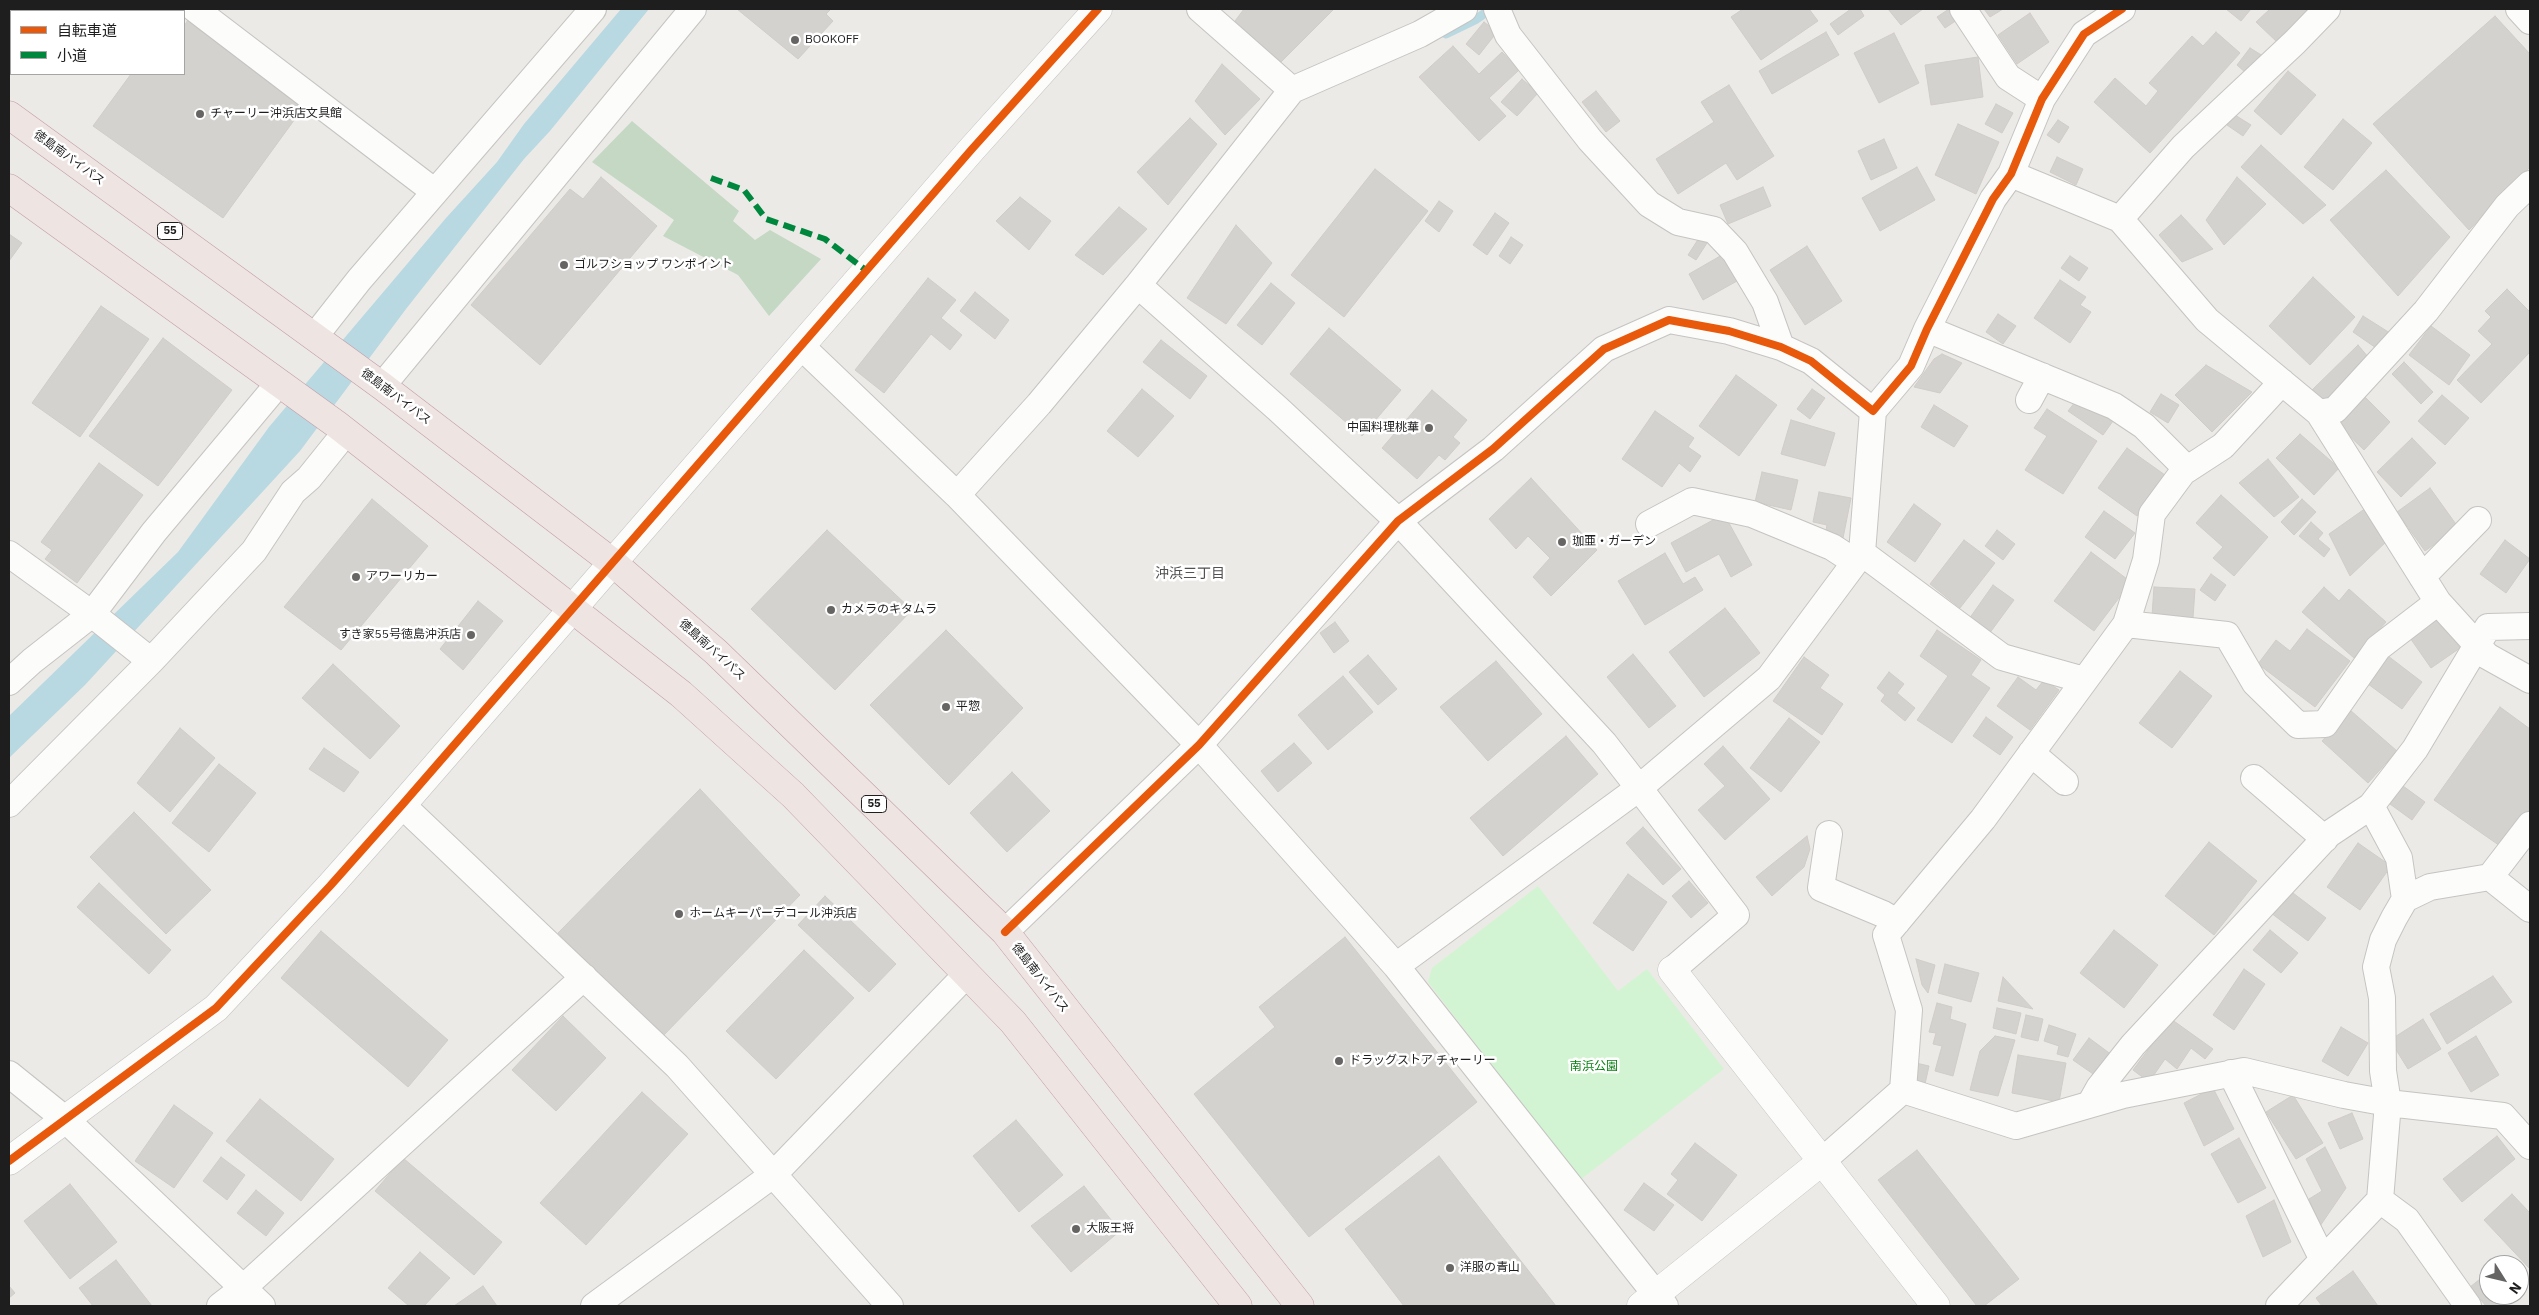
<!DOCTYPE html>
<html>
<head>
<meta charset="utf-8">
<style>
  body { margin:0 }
  #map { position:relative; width:2539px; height:1315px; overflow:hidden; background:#eceae6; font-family:"IBM Plex Sans","Noto Sans JP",sans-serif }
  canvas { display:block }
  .frame { position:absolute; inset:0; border:10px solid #1e1e1e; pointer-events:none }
  .legend { position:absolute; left:10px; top:10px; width:175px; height:65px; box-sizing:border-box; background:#fff; border:1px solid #a5a5a5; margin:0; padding:6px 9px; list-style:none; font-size:15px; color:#1e1e1e }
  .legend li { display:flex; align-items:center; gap:10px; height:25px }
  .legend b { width:25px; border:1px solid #a5a5a5 }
  .north { position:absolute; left:2479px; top:1255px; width:50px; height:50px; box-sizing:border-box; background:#fff; border:1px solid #a5a5a5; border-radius:50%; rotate:126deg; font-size:14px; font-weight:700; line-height:20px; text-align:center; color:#1e1e1e }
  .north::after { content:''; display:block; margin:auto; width:18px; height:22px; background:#666564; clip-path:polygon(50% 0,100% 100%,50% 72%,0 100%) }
</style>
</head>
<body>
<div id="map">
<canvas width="2539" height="1315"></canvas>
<div class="frame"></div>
<ul class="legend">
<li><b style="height:6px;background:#e8590c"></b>自転車道</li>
<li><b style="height:6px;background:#00873e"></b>小道</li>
</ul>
<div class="north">N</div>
</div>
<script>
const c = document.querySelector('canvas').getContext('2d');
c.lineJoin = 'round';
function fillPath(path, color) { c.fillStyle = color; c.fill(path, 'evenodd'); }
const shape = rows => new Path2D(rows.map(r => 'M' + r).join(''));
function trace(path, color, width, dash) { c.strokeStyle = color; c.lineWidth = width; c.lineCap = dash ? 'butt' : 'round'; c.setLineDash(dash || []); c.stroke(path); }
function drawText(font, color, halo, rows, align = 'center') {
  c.font = font + ' "IBM Plex Sans","Noto Sans JP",sans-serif'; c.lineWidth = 5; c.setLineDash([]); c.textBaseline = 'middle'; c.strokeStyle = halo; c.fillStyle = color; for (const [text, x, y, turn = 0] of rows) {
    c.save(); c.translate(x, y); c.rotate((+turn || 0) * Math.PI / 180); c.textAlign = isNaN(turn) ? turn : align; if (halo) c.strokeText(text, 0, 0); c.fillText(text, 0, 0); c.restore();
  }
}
const cemetery = shape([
  [632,121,739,211,733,221,755,240,770,230,821,259,769,316,738,275,663,236,674,220,592,162]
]);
const park = shape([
  [1538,886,1618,991,1647,969,1724,1069,1580,1180,1428,982,1432,968]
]);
const water = shape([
  [621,9,649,9,550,131,524,159,406,309,300,451,85,685,9,758,9,716,178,552,269,427,446,218,497,162,524,124]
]);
const stream = shape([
  [1446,34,1475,20,1491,9]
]);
const building = shape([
  [737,9,831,9,826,14,833,21,798,59,737,9],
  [1244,9,1334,9,1280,63,1235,21,1244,9],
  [1743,9,1809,9,1818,21,1761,60,1731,17,1743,9],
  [1851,9,1860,9,1864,16,1838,35,1830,24,1851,9],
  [1888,9,1923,9,1901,25,1888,9],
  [1949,9,1957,20,1945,28,1937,17,1949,9],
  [1984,9,2003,9,1990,17,1984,9],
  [2226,9,2251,9,2241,21,2226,9],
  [2270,9,2311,9,2277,42,2256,22,2270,9],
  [2030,13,2049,42,2017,64,1998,35,2030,13],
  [2495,16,2530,54,2530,167,2469,230,2373,124,2495,16],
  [190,17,308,101,223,218,93,126,131,74,184,74,184,26,190,17],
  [1484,22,1497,32,1479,55,1466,44,1484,22],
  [1826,32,1839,55,1772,94,1759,71,1826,32],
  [2216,32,2240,53,2150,153,2094,102,2115,78,2146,106,2158,91,2149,83,2192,36,2203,46,2216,32],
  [1894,33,1919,83,1879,103,1854,53,1894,33],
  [1453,46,1479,74,1502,52,1519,70,1489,98,1506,116,1479,141,1419,77,1453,46],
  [2250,48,2263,56,2246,73,2237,65,2250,48],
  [1978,57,1983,97,1931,105,1925,65,1978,57],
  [1222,64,1260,99,1225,135,1195,101,1222,64],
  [2288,71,2316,95,2281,135,2254,111,2288,71],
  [1522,79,1538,93,1517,116,1501,102,1522,79],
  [1729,85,1774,156,1737,180,1726,163,1678,194,1656,159,1714,122,1701,102,1729,85],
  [1596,91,1620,121,1606,132,1582,102,1596,91],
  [1996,104,2013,113,2002,133,1985,124,1996,104],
  [2235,115,2251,125,2243,136,2227,125,2235,115],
  [1190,118,1217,144,1168,205,1137,172,1190,118],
  [2343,119,2372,143,2333,190,2304,167,2343,119],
  [2058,120,2069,127,2059,143,2047,135,2058,120],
  [1958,124,1999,142,1976,194,1935,175,1958,124],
  [1884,139,1897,168,1871,180,1858,151,1884,139],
  [2261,145,2326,205,2303,224,2241,167,2261,145],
  [2057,157,2083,169,2076,185,2050,172,2057,157],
  [1917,167,1935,200,1880,231,1862,198,1917,167],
  [1375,169,1428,211,1344,317,1291,275,1375,169],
  [2386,170,2450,237,2398,296,2330,220,2386,170],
  [601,177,657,226,540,365,471,305,570,189,583,199,601,177],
  [2237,177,2266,204,2224,245,2206,220,2237,177],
  [1763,187,1771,206,1728,224,1720,205,1763,187],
  [1020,197,1051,221,1029,250,996,221,1020,197],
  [1439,201,1453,211,1439,232,1425,221,1439,201],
  [1119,207,1147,229,1103,275,1075,255,1119,207],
  [1495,213,1509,223,1487,255,1473,245,1495,213],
  [2181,215,2213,249,2182,262,2159,235,2181,215],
  [1236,225,1272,263,1226,324,1187,298,1236,225],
  [9,234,22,243,9,261,9,234],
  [1511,237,1523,245,1510,264,1499,256,1511,237],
  [1699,238,1707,243,1696,260,1688,255,1699,238],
  [1807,246,1842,301,1805,325,1770,270,1807,246],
  [1722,255,1737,281,1703,300,1689,274,1722,255],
  [2070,256,2088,268,2079,281,2061,268,2070,256],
  [2313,277,2355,317,2310,365,2269,326,2313,277],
  [928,278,956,300,941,318,962,335,950,350,931,334,884,393,855,370,928,278],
  [2060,280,2086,297,2080,305,2091,312,2070,343,2034,318,2060,280],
  [1271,283,1295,303,1262,345,1237,325,1271,283],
  [2507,289,2530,312,2530,352,2481,403,2457,380,2492,344,2478,331,2491,317,2485,311,2507,289],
  [975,292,1009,320,995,339,960,311,975,292],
  [101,306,149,339,80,437,32,403,101,306],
  [1998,314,2016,326,2003,344,1986,332,1998,314],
  [2363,316,2390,333,2379,350,2353,332,2363,316],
  [2431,326,2470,355,2449,385,2409,355,2431,326],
  [1329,328,1401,390,1362,436,1290,374,1329,328],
  [163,338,232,390,158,486,89,436,163,338],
  [1161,340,1207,376,1190,399,1143,362,1161,340],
  [2358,345,2369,358,2326,404,2309,393,2358,345],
  [1942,354,1962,363,1940,393,1914,387,1934,359,1942,354],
  [2404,362,2433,392,2421,404,2392,374,2404,362],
  [2206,365,2252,392,2212,432,2175,395,2206,365],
  [1736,375,1777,405,1739,456,1699,426,1736,375],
  [1142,389,1174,416,1138,457,1107,431,1142,389],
  [1812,389,1825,398,1810,419,1797,409,1812,389],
  [1432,390,1467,420,1453,437,1460,443,1445,460,1439,455,1417,479,1382,448,1432,390],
  [2161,394,2179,405,2168,423,2150,412,2161,394],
  [2442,395,2469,418,2445,445,2418,421,2442,395],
  [2364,396,2390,422,2364,450,2337,424,2364,396],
  [2079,397,2113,421,2103,435,2068,411,2079,397],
  [1934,405,1968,426,1954,447,1921,427,1934,405],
  [2047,409,2097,441,2063,494,2025,470,2047,436,2034,428,2047,409],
  [1655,411,1694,438,1688,447,1701,456,1690,472,1679,463,1662,487,1622,459,1655,411],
  [1791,420,1835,433,1825,466,1781,454,1791,420],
  [2300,434,2339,468,2314,495,2276,458,2300,434],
  [2412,438,2436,463,2401,497,2377,472,2412,438],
  [2127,448,2165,475,2137,516,2098,488,2127,448],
  [2268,459,2299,497,2274,517,2239,483,2268,459],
  [99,463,143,495,77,583,45,559,52,550,41,542,99,463],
  [1762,472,1798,480,1791,510,1755,502,1762,472],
  [1531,478,1597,550,1551,596,1533,577,1550,558,1528,536,1516,549,1489,519,1531,478],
  [2430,488,2458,527,2425,551,2397,512,2430,488],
  [1819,492,1851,498,1843,538,1825,535,1827,525,1813,522,1819,492],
  [2221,495,2268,537,2234,576,2213,558,2223,547,2196,523,2221,495],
  [372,499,428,546,341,650,284,607,372,499],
  [2302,499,2316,512,2294,535,2281,522,2302,499],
  [1914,504,1941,524,1915,562,1887,542,1914,504],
  [2366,508,2387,541,2350,576,2329,534,2366,508],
  [2104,511,2135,533,2115,559,2085,537,2104,511],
  [1724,514,1752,565,1731,577,1719,554,1686,572,1671,543,1724,514],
  [2311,522,2323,533,2318,539,2330,549,2324,557,2299,536,2311,522],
  [827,530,912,610,835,690,751,609,827,530],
  [1997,530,2015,544,2003,560,1985,546,1997,530],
  [1964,540,1995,563,1960,608,1930,584,1964,540],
  [2505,540,2530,559,2506,593,2480,574,2505,540],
  [2091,552,2131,582,2094,631,2054,601,2091,552],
  [1665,553,1683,584,1695,577,1703,590,1645,625,1618,581,1665,553],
  [2211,574,2226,585,2215,601,2200,590,2211,574],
  [1993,585,2014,600,1989,634,1969,619,1993,585],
  [2154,587,2195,589,2193,618,2152,616,2154,587],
  [2324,587,2339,601,2349,589,2386,622,2354,658,2302,612,2324,587],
  [478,601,503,621,463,670,440,649,478,601],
  [1725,608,1760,653,1704,697,1669,652,1725,608],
  [2437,615,2460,648,2431,668,2408,635,2437,615],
  [1335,622,1349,641,1334,653,1320,633,1335,622],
  [2307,629,2350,661,2315,707,2258,664,2276,640,2290,651,2307,629],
  [946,630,1023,708,949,785,870,705,946,630],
  [1937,630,1981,660,1971,675,1990,688,1952,743,1917,720,1948,676,1920,656,1937,630],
  [1633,654,1676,706,1649,728,1607,677,1633,654],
  [1368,655,1397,689,1378,705,1349,672,1368,655],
  [2388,656,2422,682,2402,709,2368,684,2388,656],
  [1804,657,1829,675,1820,688,1843,704,1822,735,1773,701,1804,657],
  [1496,661,1542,714,1488,761,1440,707,1496,661],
  [333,664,400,726,370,759,302,698,333,664],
  [2180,671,2212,696,2172,748,2139,723,2180,671],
  [1889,672,1904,684,1897,693,1915,708,1905,721,1881,701,1885,695,1877,688,1889,672],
  [1343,676,1373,712,1328,750,1298,715,1343,676],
  [2018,677,2036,690,2044,680,2059,690,2030,730,1997,706,2018,677],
  [2500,707,2530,729,2530,809,2503,848,2434,800,2500,707],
  [2350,710,2397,751,2368,783,2322,741,2350,710],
  [1986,717,2013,737,2000,755,1973,736,1986,717],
  [1789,718,1820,742,1781,792,1750,768,1789,718],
  [180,728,215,758,170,812,137,783,180,728],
  [1566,736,1598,774,1503,856,1470,818,1566,736],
  [1294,743,1312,763,1278,792,1261,771,1294,743],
  [1723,746,1770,799,1725,840,1698,810,1725,786,1704,764,1723,746],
  [324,748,359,772,344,792,309,769,324,748],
  [219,764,256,793,209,852,172,823,219,764],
  [1012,772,1050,811,1007,852,970,813,1012,772],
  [2403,786,2425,802,2412,820,2390,804,2403,786],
  [700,789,800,895,661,1038,558,933,700,789],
  [134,812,211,890,166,934,90,857,134,812],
  [1643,827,1681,869,1663,885,1626,843,1643,827],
  [1807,836,1810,849,1804,867,1772,896,1756,877,1807,836],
  [2209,842,2257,881,2214,935,2165,896,2209,842],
  [2358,843,2391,866,2360,910,2327,887,2358,843],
  [1628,874,1667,902,1633,951,1593,923,1628,874],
  [1689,881,1708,903,1691,918,1672,896,1689,881],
  [99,883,171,950,149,974,77,907,99,883],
  [2289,890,2326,918,2308,941,2271,913,2289,890],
  [825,896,896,964,869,992,798,925,825,896],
  [2114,930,2158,965,2124,1008,2080,973,2114,930],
  [2270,930,2298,953,2281,973,2253,950,2270,930],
  [321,931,448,1040,408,1087,281,978,321,931],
  [1345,937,1477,1102,1309,1237,1194,1094,1275,1027,1259,1007,1345,937],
  [804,950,854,998,776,1079,726,1031,804,950],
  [1916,959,1935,965,1928,993,1922,985,1916,959],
  [1945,964,1979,973,1971,1002,1938,993,1945,964],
  [2244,969,2265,984,2234,1030,2213,1015,2244,969],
  [2493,976,2512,1002,2447,1044,2430,1014,2493,976],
  [2003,977,2033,1009,1998,1001,2003,977],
  [1937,1003,1952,1007,1950,1019,1966,1024,1953,1076,1935,1071,1942,1046,1933,1044,1936,1033,1929,1032,1937,1003],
  [1997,1008,2021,1013,2016,1034,1993,1028,1997,1008],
  [2026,1015,2043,1019,2038,1041,2021,1037,2026,1015],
  [563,1016,606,1058,556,1111,512,1070,563,1016],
  [2171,1019,2213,1049,2205,1059,2191,1048,2177,1069,2165,1059,2149,1082,2133,1070,2171,1019],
  [2423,1019,2441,1049,2408,1069,2390,1040,2423,1019],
  [2049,1025,2076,1034,2068,1057,2057,1054,2059,1046,2044,1041,2049,1025],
  [2341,1027,2368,1043,2348,1076,2322,1061,2341,1027],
  [1995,1036,2015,1040,1998,1096,1970,1090,1980,1051,1995,1036],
  [2476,1036,2499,1075,2471,1092,2448,1053,2476,1036],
  [2089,1038,2112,1055,2096,1076,2073,1060,2089,1038],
  [2018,1055,2066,1063,2059,1102,2012,1093,2018,1055],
  [1916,1063,1929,1066,1925,1084,1912,1082,1916,1063],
  [2213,1088,2234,1129,2204,1146,2184,1103,2213,1088],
  [642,1092,688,1134,586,1245,540,1203,642,1092],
  [2293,1095,2323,1143,2296,1159,2266,1112,2293,1095],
  [260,1099,334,1159,301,1201,226,1141,260,1099],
  [174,1105,213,1133,174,1188,135,1161,174,1105],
  [2352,1113,2363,1139,2340,1149,2328,1123,2352,1113],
  [1016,1120,1063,1175,1019,1212,973,1156,1016,1120],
  [2497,1136,2515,1159,2462,1202,2443,1179,2497,1136],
  [2239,1138,2266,1188,2238,1203,2211,1154,2239,1138],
  [1695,1143,1737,1175,1702,1221,1667,1194,1678,1180,1671,1174,1695,1143],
  [2325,1147,2346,1188,2320,1226,2309,1199,2322,1191,2306,1159,2325,1147],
  [1917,1150,2019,1279,1984,1306,1977,1306,1878,1180,1917,1150],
  [1439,1156,1556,1306,1404,1306,1345,1229,1439,1156],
  [221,1157,245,1175,227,1200,203,1181,221,1157],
  [403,1158,502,1242,474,1275,375,1191,403,1158],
  [1644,1183,1674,1205,1654,1231,1624,1210,1644,1183],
  [70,1184,117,1242,70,1279,24,1221,70,1184],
  [1084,1186,1120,1231,1071,1272,1031,1226,1084,1186],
  [256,1190,284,1213,266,1236,237,1213,256,1190],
  [2512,1194,2530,1213,2530,1269,2484,1220,2512,1194],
  [2274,1200,2291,1242,2263,1257,2246,1216,2274,1200],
  [420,1252,450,1278,424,1306,409,1306,388,1288,420,1252],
  [116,1260,152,1306,93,1306,79,1288,116,1260],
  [2353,1271,2378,1306,2322,1306,2316,1298,2353,1271],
  [2489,1272,2489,1295,2516,1295,2503,1306,2486,1306,2470,1287,2489,1272],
  [9,1286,15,1293,9,1298,9,1286],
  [483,1286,497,1306,454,1306,483,1286]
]);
const minor = shape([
  [195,9,435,192],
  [1497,9,1508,35,1590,140,1649,204,1678,222,1714,230,1735,252,1765,302,1781,347],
  [1963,9,2008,77,2042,99],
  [2519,9,2530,21],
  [1292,90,1420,34,1464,9],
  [2011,174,2120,219,2207,320,2319,413,2438,602,2487,656,2530,680],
  [2120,219,2183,147,2295,42,2327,9],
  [1138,285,1278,409,1398,521,1604,743,1639,788,1736,915,1672,970],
  [1927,329,2114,406,2144,426,2187,469],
  [315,336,359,280,593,9],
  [802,347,957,495,1199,745,1396,966,1665,1306],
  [382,386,693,9],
  [2029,400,2042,376],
  [2319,413,2335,410,2426,311,2507,206,2530,184],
  [957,495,1039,404,1138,285,1292,90,1200,9],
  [1649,524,1692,501,1752,514,1832,547,1855,562],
  [1862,553,2002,657,2084,680],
  [9,554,92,614,151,661],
  [2422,577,2478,520],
  [2126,624,2227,635,2255,683,2298,725,2325,724,2378,648,2438,602],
  [9,682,32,661,92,614,154,532,279,383],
  [2031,753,2065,782],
  [2254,778,2325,839],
  [9,804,151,661,254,551,293,492,309,478,346,432],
  [402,805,677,1066,890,1306],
  [2371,806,2399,858,2405,899],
  [1829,834,1821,888,1883,914,1897,922],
  [2490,877,2530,909],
  [1005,932,1199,745,1398,521,1493,449,1604,349,1669,320,1729,331,1781,347,1811,361,1873,411,1911,366,1927,329,1993,199,2011,174,2042,99,2084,34,2122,9],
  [1396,966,1639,788,1769,678,1862,553,1873,411],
  [2231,1073,2323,1260],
  [9,1074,66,1120,262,1306],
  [1903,1090,1909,1010,1886,935,1983,819,2126,624,2146,560,2152,514,2183,472,2223,446,2282,382],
  [2090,1104,2099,1088,2133,1045,2329,834,2371,806,2415,749,2488,627,2530,626],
  [1821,1162,1903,1090,2016,1126,2123,1095,2244,1071,2344,1095,2388,1103,2503,1116,2530,1146],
  [2380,1200,2407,1220,2468,1306],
  [220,1306,242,1289,584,977],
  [594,1306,774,1174,967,974],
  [2279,1306,2380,1200,2388,1103,2383,1071,2382,998,2376,967,2383,940,2394,918,2405,899,2430,887,2490,877,2530,825]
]);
const tertiary = shape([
  [1672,970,1936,1306],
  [9,1161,216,1008,330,886,402,805,972,149,1098,9],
  [1641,1306,1821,1162]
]);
const trunk = shape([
  [9,115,382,386,612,562,716,652,1005,932,1300,1306],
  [9,188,336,424,681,694,793,795,1013,1022,1238,1306]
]);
const quiet = shape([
  [711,178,744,190,766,219,825,239,867,271]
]);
const cycleway = shape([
  [1005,932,1199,745,1398,521,1493,449,1604,349,1669,320,1729,331,1781,347,1811,361,1873,411,1911,366,1927,329,1993,199,2011,174,2042,99,2084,34,2122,9],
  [9,1161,216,1008,330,886,402,805,972,149,1098,9]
]);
const markers = [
  [795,40,5,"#666564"],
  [200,114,5,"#666564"],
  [564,265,5,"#666564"],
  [1429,428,5,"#666564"],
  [1562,542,5,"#666564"],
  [356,577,5,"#666564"],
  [831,610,5,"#666564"],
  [471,635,5,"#666564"],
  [946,707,5,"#666564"],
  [679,914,5,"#666564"],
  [1339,1061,5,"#666564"],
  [1076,1229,5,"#666564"],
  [1450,1268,5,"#666564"]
];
const shields = [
  [170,231,25],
  [874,804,25]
];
const shieldNames = [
  ["55",170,231],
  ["55",874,804]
];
const poiNames = [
  ["BOOKOFF",805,40],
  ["チャーリー沖浜店文具館",210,114],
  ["ゴルフショップ ワンポイント",574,265],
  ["中国料理桃華",1419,428,"right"],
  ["珈亜・ガーデン",1572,542],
  ["アワーリカー",366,577],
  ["カメラのキタムラ",841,610],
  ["すき家55号徳島沖浜店",461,635,"right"],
  ["平惣",956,707],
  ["ホームキーパーデコール沖浜店",689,914],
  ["ドラッグストア チャーリー",1349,1061],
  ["大阪王将",1086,1229],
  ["洋服の青山",1460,1268]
];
const streetNames = [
  ["徳島南バイパス",69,158,36],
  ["徳島南バイパス",396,397,37],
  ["徳島南バイパス",712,650,42],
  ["徳島南バイパス",1040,978,52]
];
const parkNames = [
  ["南浜公園",1594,1067]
];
const neighbourhoodNames = [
  ["沖浜三丁目",1190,574]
];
fillPath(cemetery, '#c4d8c4');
fillPath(park, '#d3f4d2');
fillPath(water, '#b8d9e1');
trace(stream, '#b8d9e1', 9);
fillPath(building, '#d4d2cf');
trace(building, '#d0ccc7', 1);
trace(minor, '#c5c4c2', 28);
trace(tertiary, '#c5c4c2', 29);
trace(trunk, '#c39ca8', 29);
trace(minor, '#fcfcfb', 26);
trace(tertiary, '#fcfcfb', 28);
trace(trunk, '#eee4e2', 28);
trace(quiet, '#00873e', 6, [12, 6]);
trace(cycleway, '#e8590c', 8);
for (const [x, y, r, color] of markers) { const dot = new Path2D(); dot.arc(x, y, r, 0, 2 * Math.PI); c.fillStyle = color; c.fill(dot); trace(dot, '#fff', 2); }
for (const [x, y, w] of shields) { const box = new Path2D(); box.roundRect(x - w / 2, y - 8.5, w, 17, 4); c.fillStyle = '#fff'; c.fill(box); trace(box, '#1e1e1e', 1); }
drawText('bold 11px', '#1e1e1e', null, shieldNames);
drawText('12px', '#1e1e1e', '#fff', poiNames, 'left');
drawText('12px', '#1e1e1e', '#fff', streetNames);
drawText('12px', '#078110', '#fff', parkNames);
drawText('14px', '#515151', '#fff', neighbourhoodNames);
</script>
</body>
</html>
